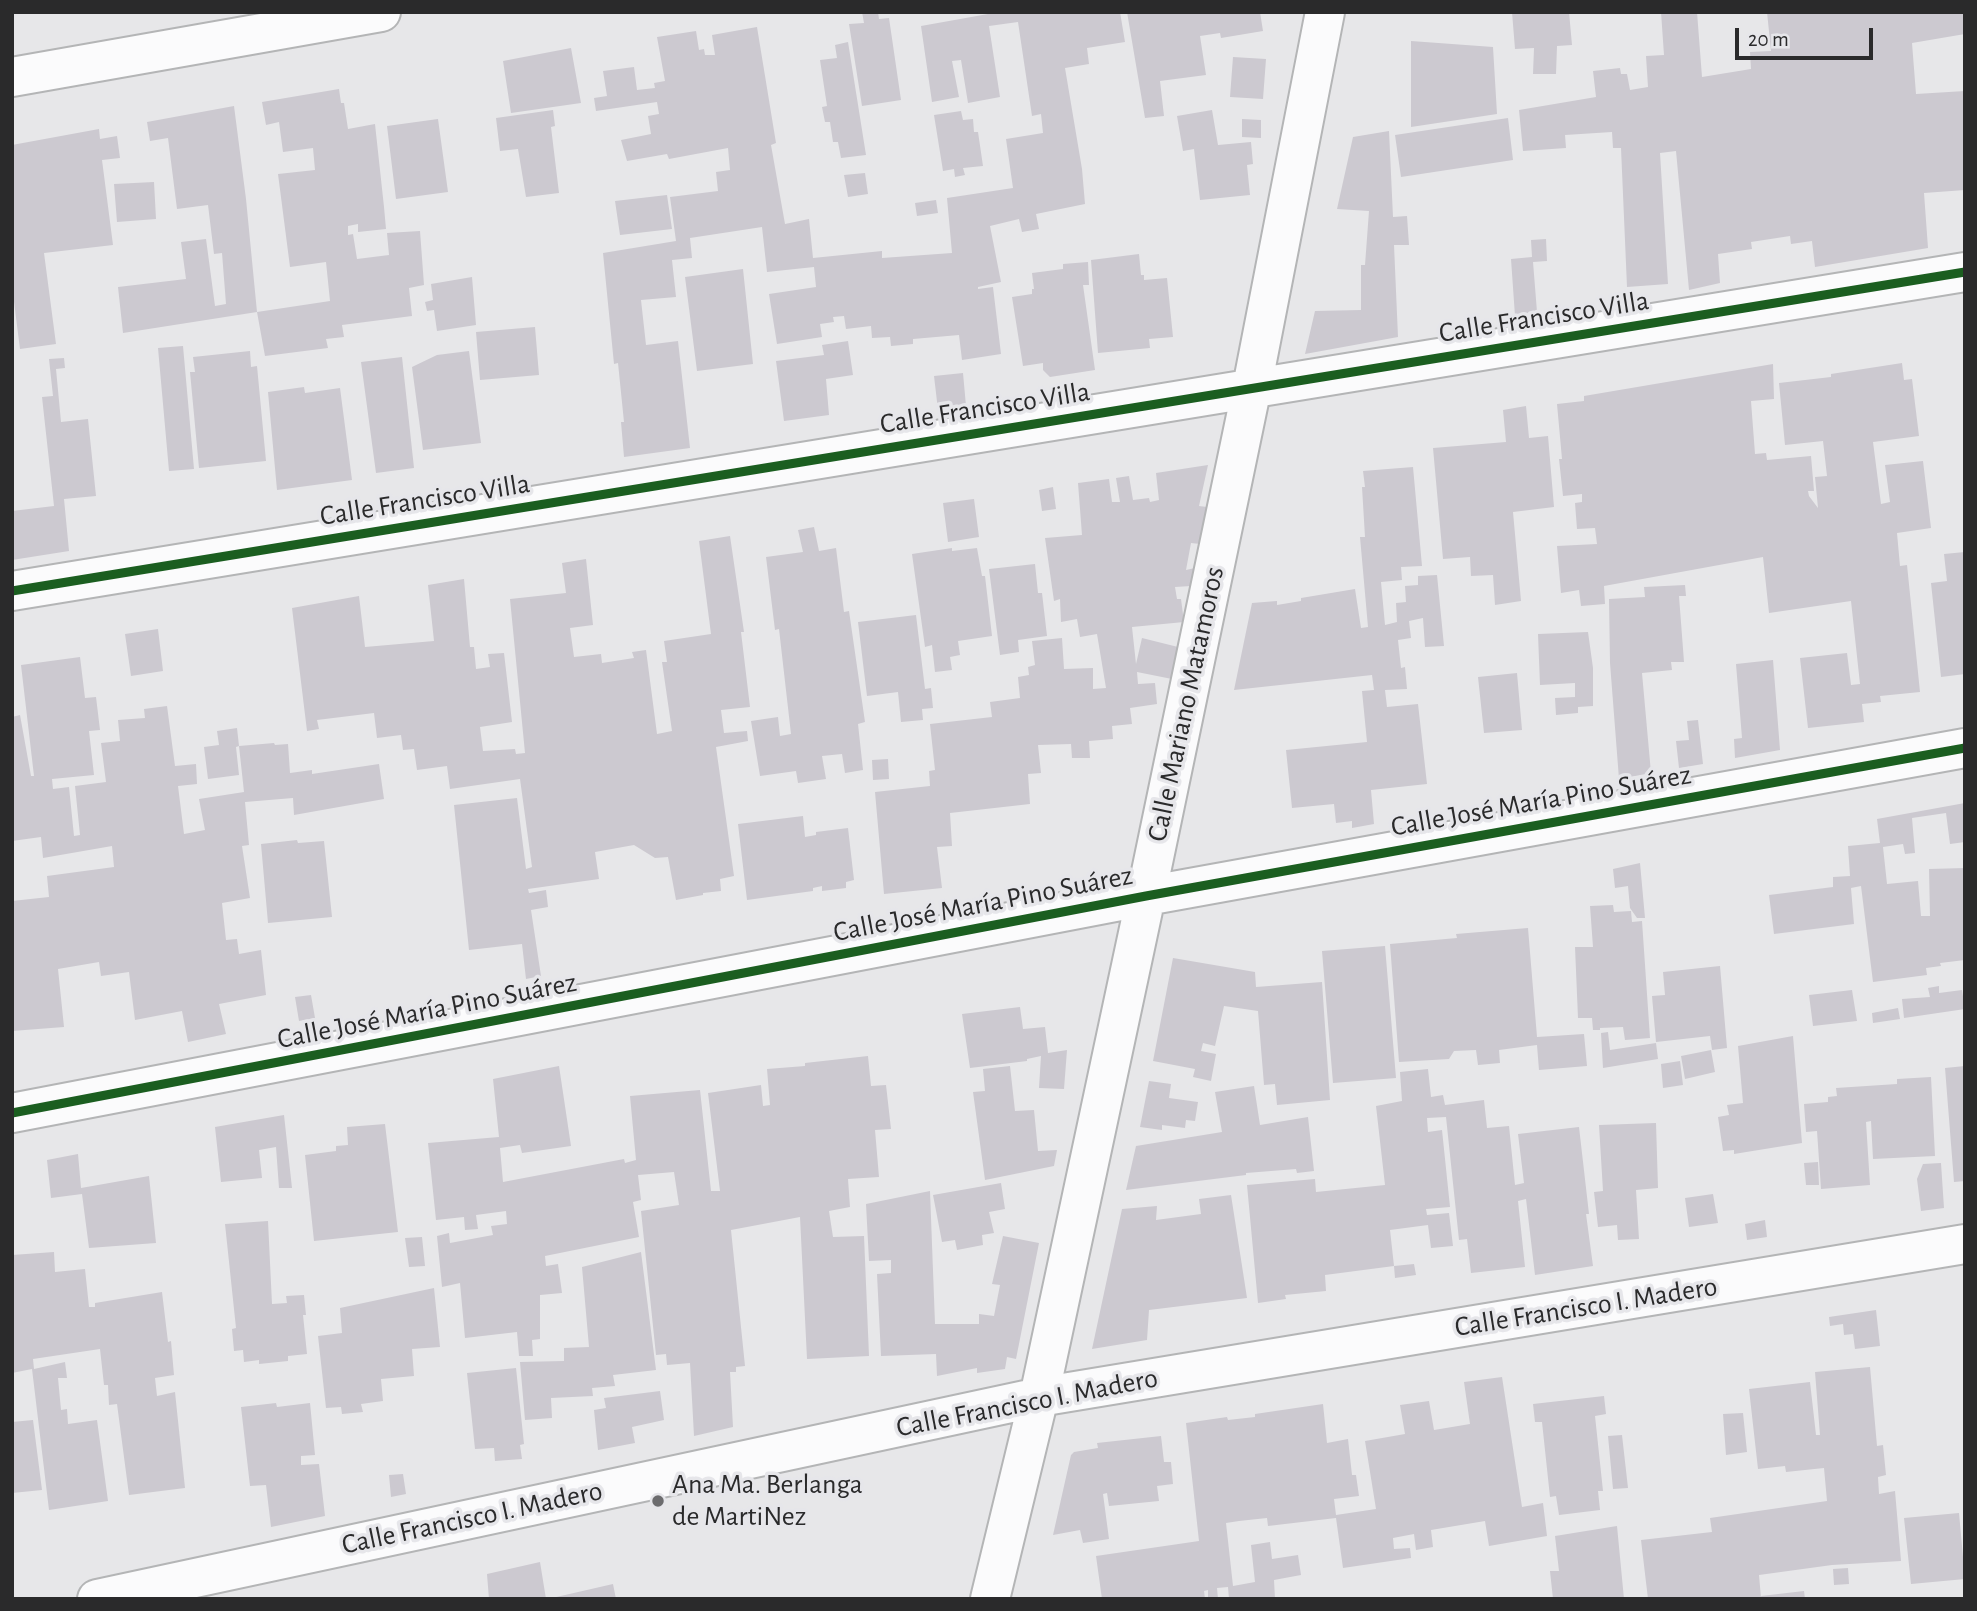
<!DOCTYPE html>
<html>
<head>
<meta charset="utf-8">
<style>
  body { margin:0 }
  #map { position:relative; width:1977px; height:1611px; overflow:hidden; background:#e7e7e9; font-family:"Alegreya Sans",sans-serif }
  canvas { display:block }
  .frame { position:absolute; inset:0; border:14px solid #2a2a2b; pointer-events:none }
  .scale { position:absolute; left:1735px; top:28px; width:138px; height:32px; box-sizing:border-box; border:4px solid #2a2a2b; border-top:0; padding-left:9px; font-size:21px; line-height:24px; white-space:nowrap; color:#2a2a2b; -webkit-text-stroke:5px #e6e6ea; paint-order:stroke }
</style>
</head>
<body>
<div id="map">
<canvas width="1977" height="1611"></canvas>
<div class="frame"></div>
<div class="scale">20 m</div>
</div>
<script>
const c = document.querySelector('canvas').getContext('2d');
c.lineJoin = 'round';
function fillPath(path, color) { c.fillStyle = color; c.fill(path, 'evenodd'); }
const shape = rows => new Path2D(rows.map(r => 'M' + r).join(''));
function trace(path, color, width, dash) { c.strokeStyle = color; c.lineWidth = width; c.lineCap = dash ? 'butt' : 'round'; c.setLineDash(dash || []); c.stroke(path); }
function drawText(font, color, halo, rows, align = 'center') {
  c.font = font + ' "Alegreya Sans",sans-serif'; c.lineWidth = 7; c.setLineDash([]); c.textBaseline = 'middle'; c.strokeStyle = halo; c.fillStyle = color; for (const [text, x, y, turn = 0] of rows) {
    c.save(); c.translate(x, y); c.rotate((+turn || 0) * Math.PI / 180); c.textAlign = isNaN(turn) ? turn : align; if (halo) c.strokeText(text, 0, 0); c.fillText(text, 0, 0); c.restore();
  }
}
const building = shape([
  [862,12,878,12,879,19,889,18,901,100,862,106,849,24,864,23],
  [987,12,1120,12,1125,42,1087,48,1089,64,1065,68,1082,169,1085,204,1036,214,1039,229,1022,232,1019,219,990,226,1001,282,978,287,978,289,993,287,1001,354,962,360,959,335,913,339,913,344,891,346,890,337,872,338,871,326,846,329,844,316,833,317,834,322,820,324,822,337,777,344,769,294,816,287,814,267,767,272,762,227,690,238,692,258,672,260,676,297,641,300,646,345,678,341,690,448,624,457,621,422,624,422,618,363,614,364,603,253,676,241,670,197,718,191,716,172,730,170,728,148,669,159,667,154,627,161,621,140,651,134,648,116,659,114,657,102,596,111,594,98,607,96,603,71,634,67,637,90,655,88,654,83,665,81,657,37,696,31,699,50,704,49,705,55,715,55,712,35,757,27,776,143,771,145,785,224,809,219,813,258,882,251,882,258,952,253,947,198,1013,188,1006,139,1043,133,1041,114,1032,116,1018,22,989,26,1000,97,968,103,961,60,952,61,959,97,932,102,921,26,988,14],
  [1127,12,1260,12,1263,31,1221,38,1220,33,1200,36,1206,75,1160,81,1164,116,1145,118],
  [1512,12,1569,12,1572,45,1557,46,1556,74,1533,74,1534,48,1515,49],
  [1661,12,1697,12,1702,77,1751,69,1750,52,1771,51,1767,12,1965,12,1965,34,1912,43,1916,94,1965,91,1965,190,1924,193,1928,248,1815,267,1812,241,1791,244,1790,236,1751,242,1752,249,1718,254,1720,283,1689,290,1676,151,1660,153,1668,284,1627,287,1621,148,1613,148,1612,132,1565,135,1566,148,1523,151,1519,110,1596,97,1593,71,1620,68,1621,74,1627,74,1630,90,1648,87,1646,56,1664,55],
  [1411,41,1493,47,1497,114,1411,127],
  [848,42,866,155,841,158,838,142,833,142,830,122,825,122,822,107,827,106,820,60,837,58,835,45],
  [571,48,581,103,511,113,503,61],
  [1233,57,1266,59,1263,99,1230,97],
  [339,89,341,103,344,103,348,129,375,124,384,207,386,229,358,232,358,224,348,226,348,235,353,234,357,259,389,255,387,233,420,231,424,285,409,288,412,316,342,325,344,337,326,339,328,348,265,356,257,312,330,301,326,262,290,267,278,174,315,170,313,148,283,152,279,122,266,125,262,102],
  [234,106,246,199,257,312,123,333,118,287,186,279,181,242,206,239,215,306,226,304,222,253,214,254,208,205,177,209,168,138,150,141,147,122],
  [553,110,555,126,551,127,559,193,526,197,518,149,500,151,496,118],
  [1212,110,1218,145,1251,142,1253,164,1247,165,1250,195,1200,200,1194,149,1183,151,1177,116],
  [961,111,963,120,973,119,974,132,978,132,983,166,963,168,965,175,955,177,954,169,943,171,934,115],
  [1508,118,1513,160,1401,177,1395,135],
  [438,119,448,192,396,199,387,126],
  [1242,119,1261,120,1261,138,1242,137],
  [99,129,100,139,117,136,120,158,102,160,113,245,44,253,56,344,20,349,12,286,12,145],
  [1389,131,1393,217,1407,216,1409,245,1394,245,1398,337,1305,354,1315,311,1361,310,1361,265,1365,265,1369,211,1337,209,1353,137],
  [865,173,868,194,848,197,844,175],
  [154,182,156,219,117,222,114,184],
  [667,195,672,229,620,235,615,201],
  [936,200,938,213,917,216,915,203],
  [1546,239,1547,261,1533,262,1537,312,1515,316,1511,259,1532,257,1531,240],
  [1139,254,1141,275,1144,275,1144,280,1167,278,1173,337,1149,339,1150,348,1098,353,1091,260],
  [1088,262,1089,285,1083,285,1095,370,1050,377,1043,370,1043,363,1023,366,1012,297,1032,294,1032,289,1034,289,1032,273,1063,269,1063,264],
  [743,269,753,364,697,371,685,277],
  [472,277,476,325,437,331,434,310,427,311,425,302,433,300,431,284],
  [535,327,539,375,480,380,476,332],
  [848,341,853,375,826,379,829,415,784,421,776,361,824,355,822,345],
  [183,346,194,469,169,471,158,348],
  [250,351,251,367,257,366,266,461,199,468,190,372,195,372,193,357],
  [469,351,481,443,423,450,412,367,437,355],
  [402,357,414,468,376,473,361,362],
  [64,358,65,368,56,369,61,422,88,419,96,496,64,499,69,551,12,560,12,511,54,506,42,397,53,396,49,359],
  [1902,363,1904,380,1912,379,1919,436,1873,442,1881,504,1890,502,1885,465,1923,461,1931,528,1897,533,1900,566,1907,565,1920,692,1880,696,1881,702,1862,704,1864,722,1808,728,1800,658,1847,653,1851,685,1860,684,1851,601,1769,613,1763,557,1604,586,1605,604,1581,606,1579,590,1561,593,1557,546,1597,544,1595,528,1577,529,1575,503,1582,502,1582,494,1563,496,1559,459,1562,459,1557,404,1584,401,1584,396,1773,364,1774,399,1751,401,1755,454,1766,453,1767,460,1811,456,1814,491,1808,491,1809,496,1818,508,1815,477,1827,476,1823,441,1785,445,1779,383,1831,377,1831,374],
  [963,373,966,406,938,410,934,376],
  [304,387,305,393,340,388,352,480,277,490,268,392],
  [1526,406,1529,438,1548,436,1554,507,1513,512,1521,601,1495,605,1493,575,1471,576,1470,557,1443,559,1433,448,1506,442,1503,410],
  [1208,465,1199,506,1207,507,1200,544,1191,543,1186,570,1195,568,1191,586,1175,587,1177,599,1181,599,1184,622,1132,627,1136,664,1142,638,1178,647,1172,679,1137,672,1138,684,1155,683,1157,704,1130,708,1132,724,1112,726,1113,739,1089,741,1090,758,1072,758,1071,744,1038,745,1041,773,1028,774,1030,804,950,813,952,846,937,847,942,888,884,894,875,792,930,786,929,771,935,770,930,724,992,717,990,702,1020,698,1018,677,1029,675,1028,667,1035,665,1032,641,1062,638,1064,669,1093,668,1093,689,1106,688,1097,634,1080,637,1077,619,1061,622,1060,599,1054,601,1045,538,1082,535,1078,483,1109,479,1112,502,1120,502,1116,478,1129,476,1133,500,1149,498,1150,502,1159,500,1156,473],
  [1413,467,1422,566,1401,567,1402,580,1381,582,1385,625,1397,622,1396,603,1406,602,1405,586,1418,585,1418,576,1437,575,1444,646,1425,647,1423,618,1409,621,1411,638,1398,640,1401,668,1405,667,1407,689,1385,690,1387,707,1418,704,1427,784,1371,790,1374,824,1352,828,1352,821,1336,823,1334,804,1292,808,1286,750,1367,742,1362,691,1374,690,1372,675,1234,690,1252,603,1277,601,1277,605,1301,601,1301,598,1355,589,1361,628,1368,627,1360,537,1365,537,1362,487,1365,487,1363,471],
  [1053,487,1056,509,1042,511,1039,490],
  [974,499,979,537,948,542,943,503],
  [814,527,819,551,836,548,844,612,849,611,865,722,858,724,863,770,845,773,842,754,822,756,826,779,798,783,796,771,760,776,751,721,778,717,780,736,791,734,779,629,775,630,766,557,803,552,798,530],
  [730,536,744,632,741,632,750,707,721,710,724,733,747,731,748,741,716,747,734,876,720,879,721,891,703,893,703,895,676,900,668,857,655,858,634,845,595,852,599,879,528,889,529,893,546,890,548,907,531,910,541,976,526,979,522,944,469,950,454,805,517,798,526,869,532,867,520,779,450,789,447,766,417,770,414,749,403,750,401,735,377,738,374,713,317,720,319,729,307,731,292,608,359,596,365,647,434,641,428,585,464,579,470,647,474,647,476,669,490,667,488,654,504,653,512,722,480,727,483,751,515,749,516,754,525,753,510,599,566,593,562,563,586,559,593,625,570,628,574,657,601,654,602,663,634,658,632,652,646,650,657,734,672,731,662,662,667,662,664,641,711,634,699,541],
  [952,548,952,551,977,548,982,576,985,576,992,636,958,641,960,655,950,657,952,670,935,672,932,645,925,647,912,554],
  [1965,552,1965,674,1941,677,1931,583,1947,581,1944,554],
  [1035,564,1038,593,1042,593,1047,636,1018,640,1019,652,1000,655,989,569],
  [1685,585,1686,596,1679,596,1684,662,1671,662,1672,670,1642,673,1651,773,1619,779,1610,663,1609,599,1645,597,1644,587],
  [916,615,925,689,931,688,933,708,922,709,923,720,901,722,898,692,867,696,858,622],
  [158,629,163,671,131,676,125,634],
  [1588,632,1593,668,1593,706,1578,707,1578,713,1556,715,1555,698,1575,697,1575,683,1540,685,1538,634],
  [80,657,85,698,96,697,100,730,89,731,94,775,52,779,53,789,69,787,74,836,80,835,75,786,106,782,101,743,120,741,118,720,145,718,144,709,167,706,175,766,196,764,197,784,178,786,184,834,205,830,199,799,244,792,239,746,274,743,275,745,288,744,290,773,312,770,312,774,379,764,384,799,294,815,293,798,245,802,249,845,242,846,250,898,222,903,226,940,237,939,239,954,261,950,266,995,219,1004,226,1034,188,1042,182,1011,135,1020,129,972,101,976,99,962,58,969,64,1027,12,1031,12,901,49,897,47,876,114,867,112,846,43,858,41,837,12,841,12,717,20,715,31,776,34,776,21,665],
  [1773,660,1780,750,1735,758,1734,739,1742,738,1736,664],
  [1517,673,1522,730,1484,733,1478,677],
  [1698,720,1703,764,1679,768,1676,741,1689,740,1687,721],
  [237,728,239,746,236,747,239,775,208,779,204,747,219,745,217,731],
  [888,759,889,779,873,780,872,760],
  [1965,803,1965,842,1950,844,1946,813,1912,818,1915,853,1905,854,1903,844,1883,847,1887,884,1918,881,1921,916,1930,916,1929,869,1965,868,1965,960,1940,963,1941,966,1926,968,1927,975,1873,982,1861,886,1851,888,1854,924,1774,934,1769,895,1833,887,1833,877,1850,876,1848,846,1880,843,1877,819],
  [803,816,805,837,816,835,816,832,848,828,854,880,846,882,846,888,822,891,822,886,813,888,813,891,747,900,738,824],
  [297,840,298,843,324,841,332,917,268,923,261,844],
  [1640,863,1645,918,1637,918,1630,908,1628,886,1615,888,1613,869],
  [1613,905,1614,912,1631,911,1632,922,1642,921,1650,1038,1625,1040,1623,1027,1600,1028,1600,1030,1593,1030,1592,1018,1578,1018,1575,947,1593,947,1590,906],
  [1528,928,1537,1037,1584,1034,1587,1066,1539,1070,1537,1045,1499,1050,1500,1063,1478,1065,1476,1050,1454,1051,1449,1059,1399,1062,1390,944,1457,938,1456,934],
  [1385,946,1396,1078,1333,1083,1322,951],
  [1173,958,1255,972,1256,987,1322,982,1330,1100,1277,1105,1275,1084,1264,1085,1258,1011,1224,1006,1215,1046,1203,1043,1201,1051,1216,1054,1211,1081,1193,1077,1195,1069,1153,1061],
  [1720,966,1727,1048,1712,1050,1710,1036,1656,1042,1652,996,1665,995,1663,972],
  [1939,986,1939,993,1962,990,1965,1009,1904,1018,1902,999,1930,997,1928,988],
  [1852,990,1857,1021,1813,1026,1809,995],
  [311,995,315,1018,299,1021,295,997],
  [1020,1007,1023,1029,1045,1027,1048,1053,1067,1050,1064,1089,1039,1088,1041,1056,1027,1059,1027,1061,970,1068,962,1014],
  [1898,1008,1900,1019,1873,1023,1872,1013],
  [1608,1032,1610,1050,1656,1043,1658,1059,1603,1068,1601,1033],
  [1793,1036,1802,1143,1734,1154,1734,1150,1723,1151,1718,1117,1729,1115,1727,1105,1743,1103,1738,1046],
  [1711,1050,1715,1072,1685,1079,1681,1056],
  [868,1056,871,1086,886,1085,891,1129,875,1130,879,1177,848,1179,850,1207,829,1211,833,1237,864,1236,869,1356,807,1359,800,1217,731,1230,745,1366,736,1367,736,1372,730,1372,733,1427,694,1436,690,1363,667,1365,666,1354,656,1355,641,1211,679,1205,674,1172,638,1175,641,1200,633,1202,639,1237,545,1256,546,1266,558,1264,562,1293,540,1295,540,1339,532,1340,533,1356,519,1356,517,1332,465,1338,460,1283,442,1287,437,1236,449,1233,450,1243,493,1235,491,1226,507,1224,506,1211,476,1215,478,1229,465,1230,464,1217,436,1220,428,1143,499,1137,493,1079,559,1066,571,1146,522,1153,520,1145,500,1148,503,1182,624,1159,625,1163,636,1160,630,1096,700,1090,711,1191,720,1191,708,1093,761,1085,763,1106,770,1105,767,1069,805,1066,805,1063],
  [1680,1061,1683,1085,1663,1088,1661,1064],
  [1010,1066,1015,1111,1034,1110,1038,1151,1057,1150,1054,1166,985,1180,973,1092,985,1091,983,1069],
  [1965,1066,1965,1181,1954,1182,1945,1068],
  [1428,1069,1431,1097,1443,1095,1445,1105,1484,1100,1487,1128,1509,1126,1515,1185,1524,1183,1518,1134,1579,1127,1589,1214,1586,1214,1593,1266,1535,1275,1526,1199,1518,1201,1525,1267,1471,1273,1467,1239,1459,1240,1446,1117,1427,1118,1428,1132,1442,1130,1450,1207,1426,1209,1427,1215,1449,1213,1453,1246,1431,1248,1428,1225,1390,1230,1394,1266,1414,1264,1416,1275,1395,1278,1394,1266,1325,1275,1326,1291,1285,1295,1286,1299,1258,1303,1247,1185,1315,1179,1316,1192,1385,1185,1376,1106,1402,1101,1400,1072],
  [1931,1077,1935,1156,1873,1159,1871,1121,1866,1122,1870,1185,1821,1189,1817,1131,1806,1132,1804,1104,1828,1102,1828,1097,1837,1096,1836,1088,1897,1084,1897,1079],
  [1149,1081,1171,1084,1169,1098,1198,1102,1195,1121,1186,1120,1185,1128,1162,1125,1162,1130,1140,1127],
  [1254,1086,1260,1125,1308,1117,1314,1171,1297,1173,1296,1169,1246,1173,1246,1175,1126,1190,1136,1146,1222,1132,1215,1092],
  [284,1115,292,1188,279,1188,276,1147,259,1150,262,1178,221,1182,215,1127],
  [1656,1123,1658,1188,1636,1190,1639,1239,1618,1240,1617,1225,1598,1227,1594,1192,1603,1191,1599,1125],
  [385,1124,398,1232,314,1241,305,1155,336,1151,336,1146,348,1145,347,1127],
  [78,1154,81,1188,149,1176,156,1243,89,1248,82,1194,51,1198,47,1160],
  [1818,1162,1819,1185,1806,1185,1804,1163],
  [1941,1163,1944,1208,1921,1211,1917,1179,1923,1164],
  [1001,1183,1005,1209,989,1212,994,1233,982,1235,983,1245,957,1250,955,1240,942,1242,933,1195],
  [930,1191,935,1324,979,1324,979,1314,994,1316,1000,1285,992,1284,1003,1236,1039,1243,1016,1359,1007,1357,1005,1369,977,1373,977,1368,937,1376,936,1354,881,1356,877,1274,891,1273,891,1260,869,1261,866,1204],
  [1713,1194,1718,1223,1689,1227,1685,1198],
  [1231,1195,1247,1298,1149,1310,1147,1340,1092,1349,1122,1209,1157,1206,1156,1220,1201,1214,1199,1199],
  [1765,1220,1767,1237,1747,1240,1745,1224],
  [268,1221,272,1304,287,1303,286,1296,304,1295,306,1315,303,1315,307,1354,288,1356,288,1361,259,1364,259,1360,244,1362,243,1350,234,1351,232,1329,236,1328,225,1224],
  [422,1237,425,1266,409,1267,405,1238],
  [54,1252,55,1272,85,1269,89,1307,95,1307,95,1303,162,1292,168,1342,171,1341,174,1375,155,1378,157,1396,175,1392,185,1488,129,1495,117,1404,109,1405,108,1385,104,1385,100,1349,33,1359,34,1369,65,1362,67,1378,58,1378,61,1410,67,1409,68,1424,97,1420,108,1501,49,1510,32,1369,12,1373,12,1255],
  [641,1252,656,1370,613,1375,615,1386,592,1388,593,1396,551,1398,552,1418,525,1420,520,1362,564,1361,564,1348,589,1347,582,1267],
  [434,1288,440,1347,412,1349,414,1376,381,1379,383,1401,361,1404,363,1412,342,1414,341,1407,326,1408,318,1336,342,1333,340,1308],
  [1876,1310,1880,1346,1855,1349,1853,1334,1844,1335,1843,1324,1830,1326,1829,1317],
  [1870,1367,1877,1446,1883,1445,1886,1475,1878,1477,1879,1494,1895,1491,1901,1561,1832,1565,1759,1575,1761,1598,1648,1599,1641,1540,1712,1532,1710,1518,1827,1501,1824,1468,1786,1472,1785,1466,1758,1469,1749,1389,1810,1382,1816,1435,1820,1435,1815,1372],
  [516,1368,524,1444,520,1445,522,1459,495,1461,494,1448,475,1449,467,1373],
  [1502,1377,1522,1507,1543,1503,1547,1536,1489,1546,1485,1521,1431,1530,1433,1547,1416,1550,1414,1534,1393,1538,1394,1549,1410,1548,1411,1558,1343,1568,1336,1518,1268,1526,1267,1518,1239,1521,1226,1523,1233,1586,1255,1582,1251,1545,1270,1542,1272,1559,1298,1555,1301,1575,1274,1580,1275,1599,1229,1599,1228,1587,1217,1588,1218,1599,1208,1599,1208,1590,1204,1591,1205,1599,1102,1599,1096,1556,1199,1541,1186,1423,1227,1417,1228,1420,1255,1417,1255,1414,1323,1404,1327,1443,1348,1439,1352,1475,1356,1475,1359,1496,1334,1499,1336,1515,1376,1509,1365,1441,1405,1434,1400,1405,1429,1401,1434,1430,1470,1424,1464,1382],
  [660,1391,664,1420,632,1427,635,1443,598,1450,594,1410,606,1408,604,1398],
  [1604,1396,1606,1414,1595,1416,1603,1491,1598,1491,1600,1510,1559,1515,1556,1496,1550,1497,1542,1422,1535,1422,1533,1404],
  [276,1403,277,1407,310,1403,315,1455,301,1456,301,1465,319,1464,325,1516,271,1527,266,1485,250,1486,241,1407],
  [1743,1413,1747,1452,1726,1455,1723,1414],
  [33,1420,42,1490,12,1493,12,1422],
  [1622,1435,1628,1488,1613,1489,1608,1436],
  [1161,1436,1164,1462,1171,1462,1173,1484,1157,1486,1159,1501,1109,1506,1107,1493,1103,1494,1109,1539,1083,1543,1080,1530,1053,1535,1071,1455,1074,1452,1098,1448,1097,1443],
  [403,1474,406,1494,391,1497,389,1475],
  [1959,1513,1965,1579,1911,1584,1904,1518],
  [1617,1526,1624,1599,1553,1599,1550,1571,1559,1571,1555,1536],
  [540,1562,546,1599,489,1599,487,1574],
  [1848,1568,1849,1584,1834,1585,1833,1569],
  [613,1584,616,1599,552,1599,552,1598],
  [1804,1591,1805,1599,1762,1599,1761,1596]
]);
const minor = shape([
  [12,77,381,12],
  [12,591,1965,272],
  [12,1113,1146,896,1965,748],
  [97,1599,1039,1397,1965,1244],
  [990,1599,1039,1397,1146,896,1252,387,1325,12]
]);
const cycleway = shape([
  [12,591,1965,272],
  [12,1113,1146,896,1965,748]
]);
const markers = [
  [658,1501,7,"#6c6c6e"]
];
const streetNames = [
  ["Calle Francisco Villa",1544,317,-9],
  ["Calle Francisco Villa",985,408,-9],
  ["Calle Francisco Villa",425,500,-9],
  ["Calle Mariano Matamoros",1186,704,-78],
  ["Calle José María Pino Suárez",1541,801,-10],
  ["Calle José María Pino Suárez",983,904,-11],
  ["Calle José María Pino Suárez",427,1011,-11],
  ["Calle Francisco I. Madero",1586,1307,-9],
  ["Calle Francisco I. Madero",1027,1403,-11],
  ["Calle Francisco I. Madero",472,1518,-12]
];
const poiNames = [
  ["Ana Ma. Berlanga",672,1485],
  ["de MartiNez",672,1517]
];
fillPath(building, '#ccc9d0');
trace(minor, '#b4b5b6', 42);
trace(minor, '#fbfbfc', 38);
trace(cycleway, '#1b5e20', 9);
for (const [x, y, r, color] of markers) { const dot = new Path2D(); dot.arc(x, y, r, 0, 2 * Math.PI); c.fillStyle = color; c.fill(dot); trace(dot, '#e6e6ea', 2.5); }
drawText('28px', '#2a2a2b', '#e6e6ea', streetNames);
drawText('28px', '#2a2a2b', '#e6e6ea', poiNames, 'left');
</script>
</body>
</html>
